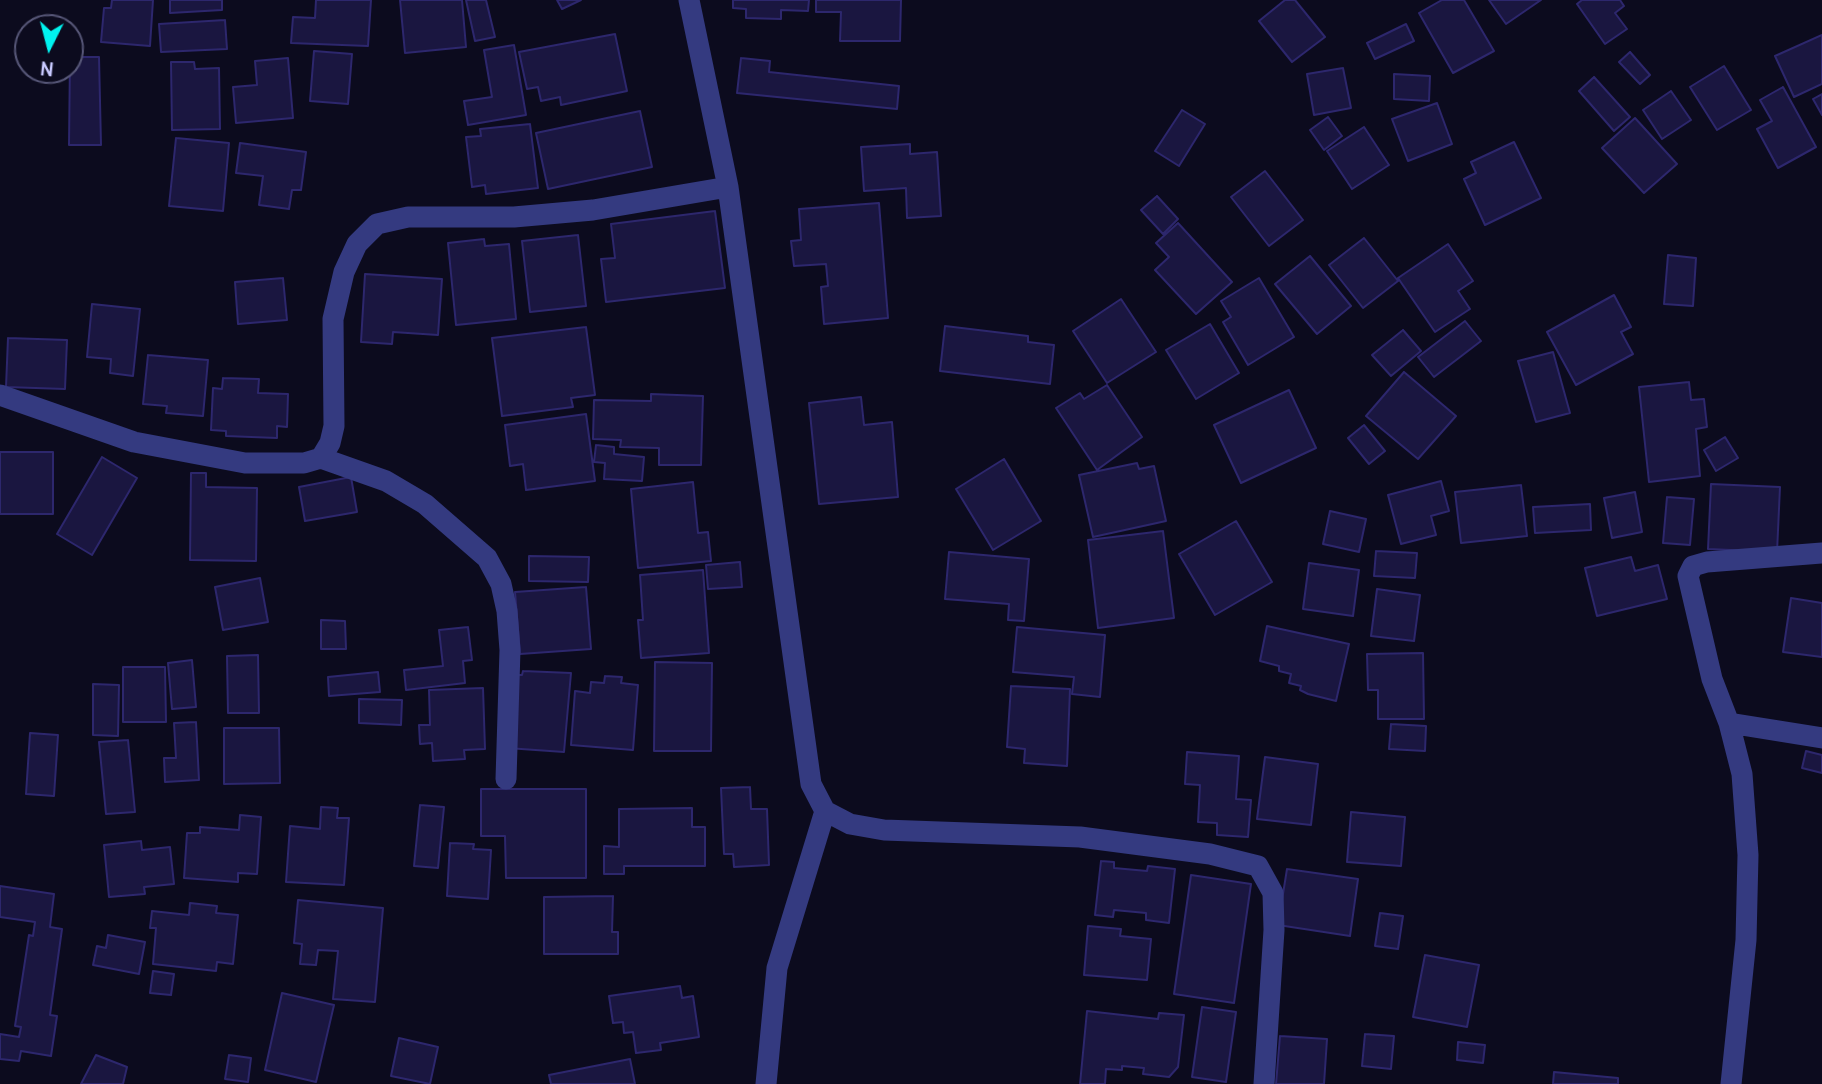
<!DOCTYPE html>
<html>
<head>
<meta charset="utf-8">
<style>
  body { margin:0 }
  #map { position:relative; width:1822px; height:1084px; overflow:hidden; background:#0c0b1e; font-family:Cabin,sans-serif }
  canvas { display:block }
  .north { position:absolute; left:14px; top:14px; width:70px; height:70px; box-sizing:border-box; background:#0c0b1e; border:2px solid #575778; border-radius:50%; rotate:186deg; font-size:19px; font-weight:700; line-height:28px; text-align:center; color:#c8c9ff }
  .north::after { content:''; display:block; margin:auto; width:24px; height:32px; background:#00f3ef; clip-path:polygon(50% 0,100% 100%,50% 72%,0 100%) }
</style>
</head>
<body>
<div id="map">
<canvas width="1822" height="1084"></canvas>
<div class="north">N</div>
</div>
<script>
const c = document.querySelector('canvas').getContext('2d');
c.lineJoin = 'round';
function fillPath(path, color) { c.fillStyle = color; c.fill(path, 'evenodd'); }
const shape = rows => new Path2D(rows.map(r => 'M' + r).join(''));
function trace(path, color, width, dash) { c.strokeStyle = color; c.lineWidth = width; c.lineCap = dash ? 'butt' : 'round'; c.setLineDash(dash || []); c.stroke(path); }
const building = shape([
  [112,0,153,0,150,46,101,42,104,8,111,8,112,0],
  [170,0,222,0,222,10,170,13,170,0],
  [316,0,371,0,368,46,291,43,293,17,315,18,316,0],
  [400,0,462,0,466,47,405,53,400,0],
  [466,0,486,0,495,37,475,41,466,0],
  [557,0,581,0,562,9,557,0],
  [733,0,809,0,808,11,781,10,781,19,746,18,746,9,733,8,733,0],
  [816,0,901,0,900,41,840,41,841,12,816,12,816,0],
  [1285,0,1295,0,1325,37,1292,62,1259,21,1285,0],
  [1442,0,1464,0,1494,51,1453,73,1419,13,1442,0],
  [1489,0,1541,0,1506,24,1489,0],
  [1582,0,1620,0,1624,6,1615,13,1627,29,1605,44,1577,4,1582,0],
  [225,20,227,49,161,52,159,24,225,20],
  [1406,24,1414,41,1375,59,1367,43,1406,24],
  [615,34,627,91,561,105,560,97,541,101,538,87,527,89,519,52,615,34],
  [1822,35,1822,84,1794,97,1775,56,1822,35],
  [514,45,526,115,468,125,464,101,492,97,484,50,514,45],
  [314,51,352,54,348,104,310,101,314,51],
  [1630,52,1650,75,1640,84,1619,62,1630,52],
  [70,57,99,57,101,145,69,145,70,57],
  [288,58,293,118,236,123,233,87,257,85,255,61,288,58],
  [741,58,770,61,769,72,899,86,897,109,737,93,741,58],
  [171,62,194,62,195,69,219,68,220,129,172,130,171,62],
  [1724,66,1751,110,1717,130,1690,87,1724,66],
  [1343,68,1351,108,1314,115,1307,74,1343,68],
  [1394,74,1430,76,1429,101,1394,99,1394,74],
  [1594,77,1630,117,1614,131,1579,91,1594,77],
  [1783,87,1816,147,1778,168,1757,129,1772,121,1760,100,1783,87],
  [1671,91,1691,120,1662,139,1643,110,1671,91],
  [1822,94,1822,115,1813,99,1822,94],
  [1437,103,1452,144,1408,161,1392,119,1437,103],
  [1182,110,1205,124,1179,166,1155,151,1182,110],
  [640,111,652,167,548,189,536,133,640,111],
  [1328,117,1342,136,1324,150,1310,130,1328,117],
  [1635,118,1677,164,1644,193,1602,148,1635,118],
  [530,124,538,188,486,194,485,185,472,187,466,137,481,136,480,129,530,124],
  [1364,127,1389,165,1352,189,1327,151,1364,127],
  [176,138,229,143,223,211,169,206,176,138],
  [1514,142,1541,198,1485,225,1464,179,1476,173,1471,162,1514,142],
  [240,143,306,152,301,190,292,190,289,209,259,205,263,176,236,173,240,143],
  [910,144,910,154,937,152,941,216,907,218,906,188,864,191,861,147,910,144],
  [1265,171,1303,220,1269,246,1231,197,1265,171],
  [1157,196,1178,219,1163,234,1141,210,1157,196],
  [879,203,888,318,824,324,821,287,828,286,826,264,794,266,791,241,801,240,799,209,879,203],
  [715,211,725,288,606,302,601,259,615,258,611,224,715,211],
  [1178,223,1232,282,1196,314,1155,270,1169,257,1156,243,1178,223],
  [578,235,586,306,530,312,522,241,578,235],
  [1364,238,1398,281,1363,308,1329,265,1364,238],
  [484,239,485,246,509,244,516,319,456,325,448,243,484,239],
  [1448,244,1473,281,1458,291,1470,309,1435,332,1398,278,1448,244],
  [1668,255,1696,258,1693,306,1664,304,1668,255],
  [1310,256,1351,306,1317,334,1275,284,1310,256],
  [365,274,442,279,438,335,393,332,392,344,361,342,365,274],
  [283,278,287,320,238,324,235,282,283,278],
  [1259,278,1294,337,1248,365,1223,322,1231,317,1221,301,1259,278],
  [1614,295,1631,327,1621,332,1633,354,1576,385,1547,332,1614,295],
  [1121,299,1156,352,1107,383,1073,331,1121,299],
  [92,304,140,309,133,376,110,373,111,359,87,357,92,304],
  [1465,321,1481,341,1434,377,1418,357,1465,321],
  [1210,324,1239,373,1196,399,1166,350,1210,324],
  [945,326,1028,336,1028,342,1054,345,1050,384,940,371,945,326],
  [586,327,595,395,571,398,573,407,502,416,492,338,586,327],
  [1403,330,1421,351,1391,376,1372,355,1403,330],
  [8,338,67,340,65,389,6,387,8,338],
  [1553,352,1570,413,1536,422,1518,361,1553,352],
  [148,355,208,360,203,416,166,413,167,406,143,404,148,355],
  [1404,372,1456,416,1418,459,1366,416,1404,372],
  [223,378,259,379,258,393,288,394,287,427,277,426,277,438,226,436,226,431,211,430,213,388,222,389,223,378],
  [1689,382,1691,400,1704,399,1707,427,1696,429,1700,476,1649,482,1639,387,1689,382],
  [1107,385,1142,437,1097,470,1056,408,1080,393,1084,399,1107,385],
  [1289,390,1316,448,1241,483,1214,425,1289,390],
  [651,394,703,396,701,465,659,465,659,448,620,447,621,440,593,439,594,400,651,401,651,394],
  [861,397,864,425,892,422,898,497,819,504,809,403,861,397],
  [586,414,595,481,526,490,523,464,510,466,505,425,586,414],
  [1364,425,1385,451,1369,464,1348,438,1364,425],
  [1725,437,1738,458,1716,471,1704,450,1725,437],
  [596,445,614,447,614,454,644,457,642,481,604,479,605,463,594,462,596,445],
  [0,452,53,452,53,514,0,514,0,452],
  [102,457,137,478,92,555,57,534,102,457],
  [1004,459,1041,521,993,550,956,489,1004,459],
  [1137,463,1139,469,1154,466,1166,521,1093,537,1079,475,1137,463],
  [191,473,206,473,206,487,257,488,256,561,190,560,191,473],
  [351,477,357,512,305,521,299,487,351,477],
  [1441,481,1449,511,1431,516,1436,535,1401,544,1388,495,1441,481],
  [693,482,698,533,708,532,711,561,638,568,631,489,693,482],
  [1711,484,1780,487,1777,552,1708,549,1711,484],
  [1521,485,1527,536,1461,543,1455,492,1521,485],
  [1635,492,1642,532,1612,538,1604,498,1635,492],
  [1667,497,1694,499,1690,545,1663,543,1667,497],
  [1590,504,1591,530,1535,533,1533,507,1590,504],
  [1330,511,1366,519,1359,552,1323,544,1330,511],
  [1236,521,1272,582,1215,615,1179,554,1236,521],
  [1163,531,1174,618,1098,628,1088,540,1163,531],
  [1376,551,1417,553,1415,578,1374,576,1376,551],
  [949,552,1029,559,1024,621,1008,620,1009,604,945,599,949,552],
  [529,556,589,557,588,582,529,581,529,556],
  [1631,557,1635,571,1658,565,1667,599,1597,616,1585,568,1631,557],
  [740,562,742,587,708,589,706,565,740,562],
  [1309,563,1359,570,1353,616,1303,609,1309,563],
  [703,570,709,653,641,658,638,620,643,620,640,575,703,570],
  [260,578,268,622,223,630,215,587,260,578],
  [586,587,591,649,520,654,515,592,586,587],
  [1377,589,1420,595,1414,641,1371,636,1377,589],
  [1791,598,1822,603,1822,657,1783,652,1791,598],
  [321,620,345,621,346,649,321,649,321,620],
  [1267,626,1349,644,1336,701,1308,694,1300,690,1301,686,1289,683,1291,674,1279,671,1279,666,1260,661,1267,626],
  [468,627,472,660,463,661,465,683,406,690,404,670,443,666,439,630,468,627],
  [1017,627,1105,635,1100,697,1072,694,1074,677,1013,672,1017,627],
  [1423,653,1424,719,1378,719,1378,690,1368,690,1367,654,1423,653],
  [258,655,259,713,228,713,227,656,258,655],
  [192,660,196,707,172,709,168,663,192,660],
  [655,662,712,663,711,751,654,751,655,662],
  [123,667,165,667,166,722,123,722,123,667],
  [523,671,571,673,564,752,507,748,513,675,522,675,523,671],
  [378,672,380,692,329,696,328,677,378,672],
  [605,676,622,677,621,683,638,685,633,750,571,745,575,691,590,693,591,682,604,683,605,676],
  [93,684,119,685,118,736,93,735,93,684],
  [1011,686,1070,689,1067,766,1024,763,1025,749,1007,747,1011,686],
  [483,688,485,749,464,750,465,759,433,761,432,743,420,744,419,725,430,725,429,690,483,688],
  [359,699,402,700,401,725,359,723,359,699],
  [196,722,199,780,165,782,164,758,176,758,174,723,196,722],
  [1391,724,1426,726,1425,751,1389,749,1391,724],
  [224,728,279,728,280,783,224,784,224,728],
  [30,733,58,735,54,796,26,794,30,733],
  [128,740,135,812,106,814,99,742,128,740],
  [1806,751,1822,755,1822,773,1802,768,1806,751],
  [1187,752,1239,756,1236,799,1251,800,1248,837,1217,835,1217,823,1198,822,1200,785,1185,784,1187,752],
  [1265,757,1318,764,1311,825,1257,819,1265,757],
  [750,787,751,809,767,809,769,865,734,867,733,854,724,854,721,788,750,787],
  [481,789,586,789,586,878,506,878,505,836,481,836,481,789],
  [420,805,444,807,438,868,414,866,420,805],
  [321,807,338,808,337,818,349,818,344,885,286,882,290,826,320,829,321,807],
  [692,808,692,827,705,827,705,866,624,866,624,874,604,874,604,846,619,847,619,809,692,808],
  [1351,812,1405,817,1401,866,1347,862,1351,812],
  [240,815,261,817,257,874,238,873,238,882,184,878,187,833,200,833,200,827,239,830,240,815],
  [141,841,142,850,170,847,174,884,144,887,145,894,109,897,104,845,141,841],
  [450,843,474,844,473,849,491,850,488,899,447,896,450,843],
  [1101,861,1114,862,1114,868,1147,871,1148,866,1175,869,1169,923,1146,920,1146,913,1114,910,1113,917,1095,915,1101,861],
  [1287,869,1358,879,1350,936,1278,925,1287,869],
  [1191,875,1251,884,1234,1003,1174,994,1191,875],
  [0,886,54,894,50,927,62,929,50,1015,57,1016,51,1056,21,1051,19,1061,0,1059,0,1034,19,1037,21,1027,15,1026,29,935,33,936,35,922,0,917,0,886],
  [613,896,612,932,618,932,618,954,544,954,544,897,613,896],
  [298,900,383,908,375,1002,333,999,338,951,318,950,316,965,300,964,302,944,294,943,298,900],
  [190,903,217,906,216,913,238,915,233,964,217,962,216,971,153,964,156,928,150,928,152,911,189,915,190,903],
  [1380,913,1403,916,1398,949,1375,946,1380,913],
  [1088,926,1121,929,1120,936,1151,939,1147,980,1084,975,1088,926],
  [108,935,145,942,139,974,93,965,97,946,106,948,108,935],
  [1425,955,1479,965,1467,1027,1413,1017,1425,955],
  [153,971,174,974,171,995,150,993,153,971],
  [680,986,682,998,693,996,699,1037,660,1043,661,1050,636,1053,633,1032,624,1033,623,1022,613,1023,609,996,680,986],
  [282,993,334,1005,316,1082,265,1070,282,993],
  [1202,1007,1236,1012,1226,1082,1192,1077,1202,1007],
  [1087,1011,1158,1019,1159,1013,1184,1015,1178,1067,1169,1077,1143,1074,1144,1068,1122,1066,1122,1070,1106,1069,1105,1084,1080,1084,1087,1011],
  [1365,1034,1394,1036,1391,1069,1362,1066,1365,1034],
  [1280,1036,1327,1039,1324,1084,1276,1084,1280,1036],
  [399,1038,438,1047,430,1084,391,1076,399,1038],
  [1458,1042,1485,1045,1483,1063,1457,1060,1458,1042],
  [96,1055,127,1067,123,1084,81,1084,96,1055],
  [229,1055,251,1058,248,1082,225,1079,229,1055],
  [630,1059,635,1084,551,1084,549,1075,630,1059],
  [1554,1072,1618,1078,1618,1084,1553,1084,1554,1072]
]);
const minor = shape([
  [689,0,728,187,811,784,825,811,850,824,884,830,1080,837,1210,854,1258,866,1273,893,1274,930,1264,1084],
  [0,395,134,442,245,463,304,463,321,458,330,443,334,426,333,319,344,272,357,244,377,224,408,217,514,217,593,210,728,187],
  [321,458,386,481,425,504,487,558,501,584,507,611,510,650,506,779],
  [1729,723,1822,738],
  [766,1084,777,968,825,811],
  [1731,1084,1746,940,1748,855,1742,774,1729,723,1712,679,1688,576,1693,566,1707,562,1822,553]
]);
fillPath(building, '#1a1640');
trace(building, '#2d276d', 2);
trace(minor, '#343a80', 21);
</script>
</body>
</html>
